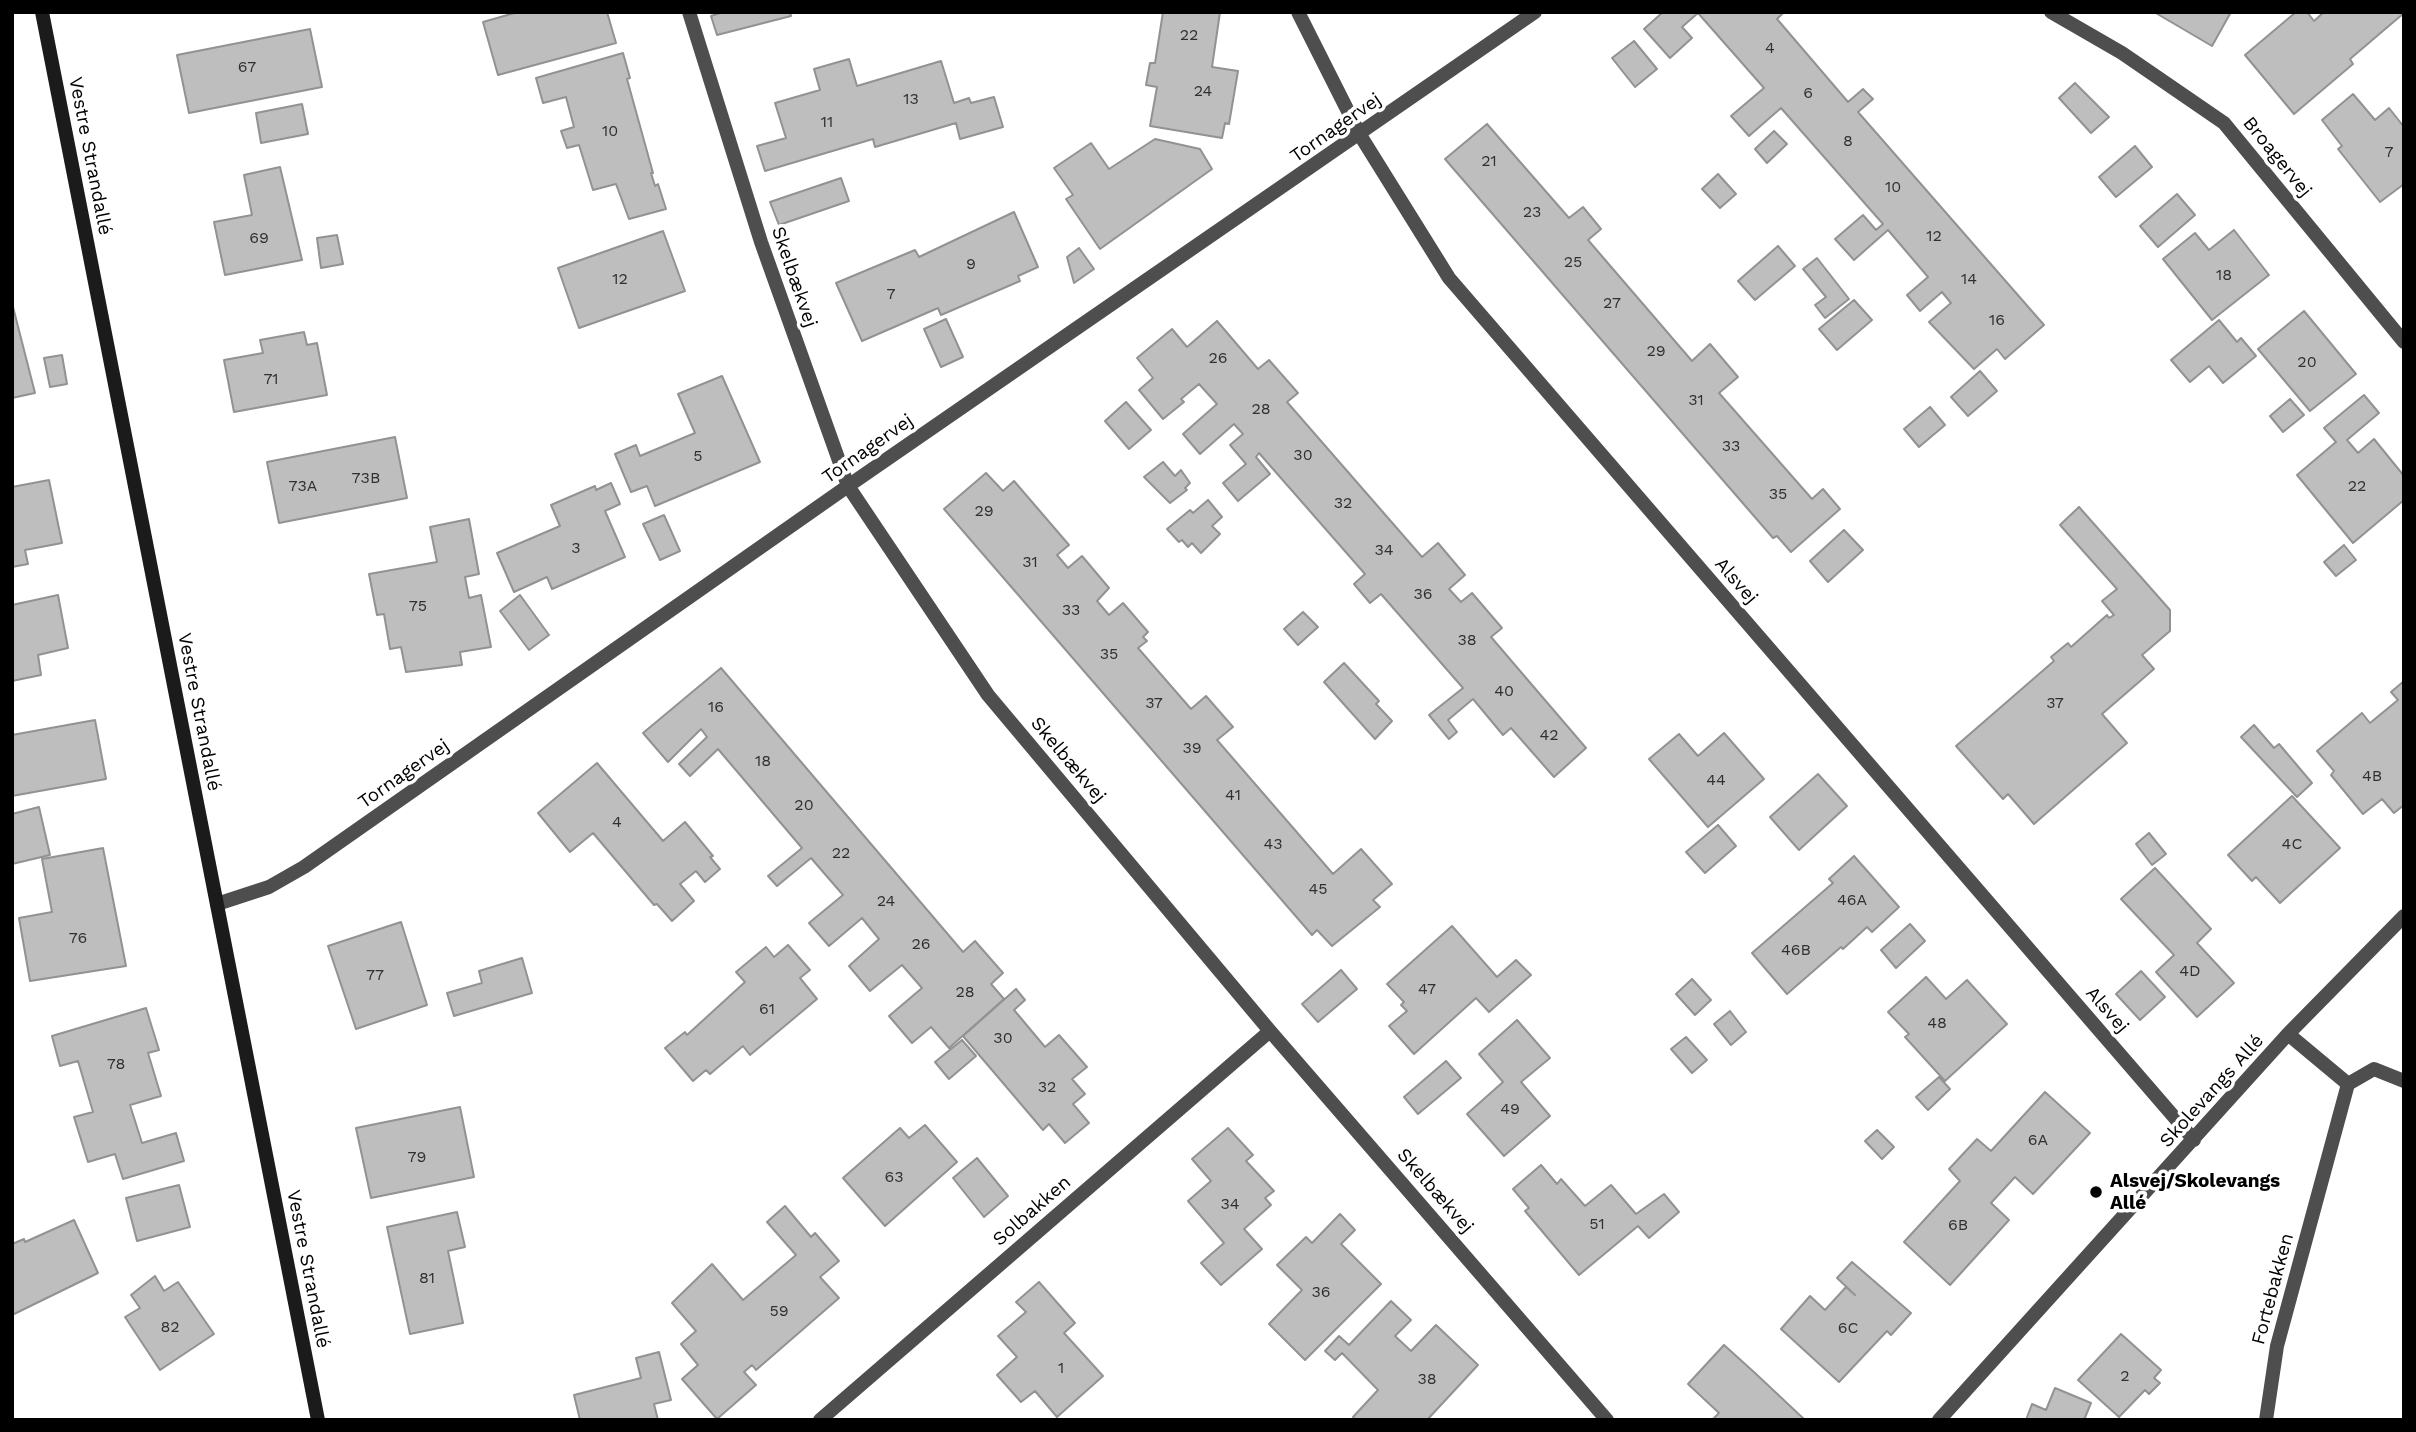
<!DOCTYPE html>
<html>
<head>
<meta charset="utf-8">
<style>
  body { margin:0 }
  #map { position:relative; width:2416px; height:1432px; overflow:hidden; background:#fff; font-family:"Work Sans",sans-serif }
  canvas { display:block }
  .frame { position:absolute; inset:0; border:14px solid #000; pointer-events:none }
</style>
</head>
<body>
<div id="map">
<canvas width="2416" height="1432"></canvas>
<div class="frame"></div>
</div>
<script>
const c = document.querySelector('canvas').getContext('2d');
c.lineJoin = 'round';
function fillPath(path, color) { c.fillStyle = color; c.fill(path, 'evenodd'); }
const shape = rows => new Path2D(rows.map(r => 'M' + r).join(''));
function trace(path, color, width, dash) { c.strokeStyle = color; c.lineWidth = width; c.lineCap = dash ? 'butt' : 'round'; c.setLineDash(dash || []); c.stroke(path); }
function drawText(font, color, halo, rows, align = 'center') {
  c.font = font + ' "Work Sans",sans-serif'; c.lineWidth = 7; c.setLineDash([]); c.textBaseline = 'middle'; c.strokeStyle = halo; c.fillStyle = color; for (const [text, x, y, turn = 0] of rows) {
    c.save(); c.translate(x, y); c.rotate((+turn || 0) * Math.PI / 180); c.textAlign = isNaN(turn) ? turn : align; if (halo) c.strokeText(text, 0, 0); c.fillText(text, 0, 0); c.restore();
  }
}
const building = shape([
  [518,12,607,12,616,43,498,75,483,22,518,12],
  [723,12,790,12,791,16,717,35,711,16,723,12],
  [1163,12,1220,12,1212,67,1238,71,1229,124,1225,123,1222,138,1150,126,1157,87,1146,85,1150,63,1155,63,1163,12],
  [1663,12,1784,12,1777,19,1848,102,1863,89,1873,99,1858,112,2044,325,2005,359,1997,349,1974,369,1929,322,1951,303,1942,292,1920,311,1907,295,1928,277,1888,230,1854,260,1835,239,1863,215,1876,230,1883,224,1781,108,1749,136,1731,116,1764,88,1698,13,1682,27,1692,38,1670,58,1644,29,1663,12],
  [2154,12,2231,12,2212,46,2154,12],
  [2296,12,2307,12,2314,21,2324,12,2404,13,2350,59,2353,64,2294,114,2245,55,2296,12],
  [310,29,322,87,189,113,177,55,310,29],
  [1634,41,1657,69,1635,87,1612,58,1634,41],
  [623,53,630,78,627,79,653,173,651,173,655,186,658,184,666,209,629,219,616,184,593,190,579,145,567,148,561,131,574,127,566,97,543,103,536,78,623,53],
  [849,59,857,86,941,61,954,103,969,98,971,103,994,97,1003,127,960,139,956,123,875,147,873,139,765,171,757,146,786,138,775,103,820,90,814,69,849,59],
  [2075,83,2109,117,2091,133,2059,98,2075,83],
  [2353,94,2375,120,2389,108,2404,127,2404,184,2380,202,2338,149,2342,146,2322,120,2353,94],
  [302,104,308,134,261,143,256,113,302,104],
  [1487,124,1569,218,1583,207,1601,229,1588,240,1692,361,1710,344,1738,377,1719,393,1812,499,1823,489,1840,509,1791,552,1777,536,1773,538,1445,159,1487,124],
  [1774,131,1787,144,1767,163,1755,149,1774,131],
  [1155,139,1200,149,1212,169,1100,249,1066,199,1073,195,1054,168,1091,143,1109,169,1155,139],
  [2135,146,2152,167,2116,197,2099,177,2135,146],
  [280,167,302,260,225,275,214,222,252,215,244,175,280,167],
  [1718,174,1736,194,1720,208,1702,189,1718,174],
  [841,178,849,201,779,225,770,202,841,178],
  [2177,194,2195,215,2158,247,2140,226,2177,194],
  [1014,212,1038,267,1018,276,1020,281,941,315,938,308,862,341,836,283,915,250,919,257,1014,212],
  [2234,230,2269,275,2212,320,2163,259,2195,233,2209,250,2234,230],
  [663,231,685,291,579,328,558,268,663,231],
  [337,235,343,264,321,268,317,238,337,235],
  [1778,246,1795,266,1755,300,1738,281,1778,246],
  [1079,248,1094,269,1074,283,1067,257,1079,248],
  [1817,258,1849,299,1825,318,1815,305,1826,297,1803,269,1817,258],
  [1854,300,1872,320,1837,350,1819,329,1854,300],
  [12,303,35,393,12,398,12,303],
  [2304,311,2356,374,2310,411,2258,349,2304,311],
  [946,319,963,357,941,367,924,329,946,319],
  [2219,320,2237,342,2241,338,2256,356,2223,383,2209,366,2190,382,2171,360,2219,320],
  [1217,321,1258,369,1269,360,1298,393,1287,402,1422,557,1438,543,1465,575,1449,589,1461,602,1472,593,1502,628,1491,637,1586,748,1554,777,1511,728,1503,735,1473,699,1448,720,1457,732,1449,739,1429,715,1463,688,1381,594,1370,603,1354,584,1365,574,1259,453,1256,457,1270,474,1238,501,1223,483,1246,464,1230,445,1243,434,1234,424,1200,454,1183,434,1217,404,1199,384,1181,399,1184,402,1163,419,1139,390,1153,378,1137,358,1172,329,1187,347,1217,321],
  [304,332,307,345,317,343,327,395,234,412,224,360,263,353,260,340,304,332],
  [62,355,67,384,50,387,44,358,62,355],
  [1980,371,1997,391,1968,416,1951,397,1980,371],
  [722,376,760,462,655,506,647,486,631,492,615,454,636,445,640,456,695,433,678,394,722,376],
  [2364,395,2379,413,2347,440,2358,453,2374,439,2404,476,2404,500,2353,543,2297,475,2336,442,2324,428,2364,395],
  [2290,399,2304,415,2283,432,2270,416,2290,399],
  [1126,402,1151,430,1129,449,1105,421,1126,402],
  [1930,407,1945,425,1919,447,1904,429,1930,407],
  [395,437,407,498,279,523,267,462,395,437],
  [1163,462,1175,476,1181,470,1190,483,1185,488,1187,490,1170,503,1144,477,1163,462],
  [986,473,1003,491,1014,481,1069,545,1057,555,1068,568,1082,556,1109,588,1097,601,1109,615,1123,603,1148,632,1143,637,1147,641,1138,648,1191,709,1206,696,1233,727,1217,740,1333,874,1361,849,1392,884,1373,900,1380,907,1332,946,1317,930,1312,935,944,509,986,473],
  [49,480,62,543,25,550,28,564,12,567,12,487,49,480],
  [611,483,620,504,605,511,625,557,552,589,547,577,514,592,497,553,560,526,551,505,595,486,596,490,611,483],
  [1208,500,1222,517,1212,526,1220,534,1201,553,1192,543,1188,547,1182,540,1179,542,1167,529,1190,510,1193,513,1208,500],
  [2079,507,2170,610,2170,631,2142,655,2154,669,2102,714,2127,743,2034,824,2008,794,2003,799,1956,746,2054,661,2051,657,2068,643,2071,647,2107,615,2109,618,2114,615,2102,601,2117,589,2060,525,2079,507],
  [664,515,680,551,660,560,643,524,664,515],
  [469,519,479,574,465,577,469,598,481,595,491,647,460,652,462,665,406,672,401,647,390,649,384,614,377,615,369,574,437,562,430,527,469,519],
  [1844,530,1863,550,1828,582,1810,561,1844,530],
  [2344,545,2356,560,2336,576,2324,562,2344,545],
  [58,595,68,648,38,655,41,675,12,681,12,605,58,595],
  [520,595,549,635,529,650,500,611,520,595],
  [1303,612,1318,627,1298,645,1284,629,1303,612],
  [1344,663,1379,701,1376,704,1392,721,1375,739,1324,682,1344,663],
  [721,668,963,952,975,941,1003,973,991,984,1004,999,949,1048,931,1027,912,1043,889,1016,922,988,902,965,870,991,849,966,879,939,862,918,829,946,809,923,843,895,811,858,777,886,768,876,802,848,718,749,690,776,679,764,707,737,701,729,668,762,643,733,721,668],
  [2404,681,2404,805,2394,813,2382,799,2363,814,2331,775,2334,771,2317,751,2362,713,2370,723,2398,700,2391,692,2404,681],
  [95,720,106,779,12,796,12,735,95,720],
  [2254,725,2274,748,2279,744,2312,783,2297,797,2241,737,2254,725],
  [1724,733,1764,779,1708,827,1649,759,1679,734,1698,756,1724,733],
  [597,763,663,841,685,822,713,856,710,857,720,869,705,882,696,871,680,884,694,901,672,921,657,904,654,905,593,833,570,852,538,813,597,763],
  [1818,774,1847,806,1799,850,1770,817,1818,774],
  [2292,796,2340,848,2280,903,2256,877,2252,881,2228,855,2292,796],
  [39,807,50,855,12,864,12,814,39,807],
  [1718,825,1736,846,1705,873,1686,852,1718,825],
  [2149,833,2166,854,2152,865,2136,844,2149,833],
  [103,848,126,966,30,981,19,918,52,912,42,859,103,848],
  [1854,856,1899,907,1872,932,1867,927,1843,949,1841,947,1787,994,1752,953,1833,883,1829,879,1854,856],
  [2155,868,2211,929,2197,943,2234,983,2197,1017,2156,972,2174,955,2121,899,2155,868],
  [401,922,427,1005,356,1029,328,946,401,922],
  [1910,924,1925,941,1896,968,1881,950,1910,924],
  [1452,926,1497,977,1516,960,1531,975,1489,1012,1476,998,1414,1054,1389,1026,1407,1011,1401,1005,1404,1002,1387,984,1452,926],
  [788,945,810,970,800,978,817,999,750,1055,743,1046,710,1074,706,1070,693,1081,665,1048,685,1032,687,1035,745,982,736,972,766,947,774,957,788,945],
  [522,958,532,993,454,1016,447,993,482,983,479,971,522,958],
  [1341,970,1357,989,1318,1022,1302,1004,1341,970],
  [2141,971,2165,997,2140,1020,2116,994,2141,971],
  [1926,977,1946,999,1967,980,2007,1024,1945,1081,1905,1037,1909,1034,1888,1012,1926,977],
  [1692,979,1711,1000,1695,1015,1676,994,1692,979],
  [1016,989,1025,1000,1014,1010,1045,1047,1059,1035,1087,1067,1072,1079,1085,1094,1073,1104,1089,1123,1065,1143,1049,1124,1043,1130,963,1036,1016,989],
  [146,1008,159,1050,148,1053,161,1096,130,1105,142,1143,176,1133,184,1161,123,1179,115,1154,88,1162,74,1117,93,1112,78,1061,60,1066,52,1036,146,1008],
  [1730,1011,1746,1032,1731,1045,1714,1024,1730,1011],
  [1517,1020,1550,1058,1521,1082,1550,1116,1504,1156,1467,1114,1503,1082,1479,1054,1517,1020],
  [1686,1037,1707,1060,1692,1073,1671,1049,1686,1037],
  [962,1040,976,1056,949,1079,935,1062,962,1040],
  [1446,1061,1461,1078,1418,1114,1404,1097,1446,1061],
  [1939,1077,1950,1089,1928,1110,1916,1097,1939,1077],
  [2045,1092,2090,1133,2033,1194,2015,1177,1991,1203,2009,1220,1950,1285,1904,1242,1960,1181,1949,1169,1977,1139,1991,1151,2045,1092],
  [460,1107,474,1177,371,1198,356,1128,460,1107],
  [925,1125,957,1162,885,1226,843,1178,900,1128,909,1138,925,1125],
  [1228,1128,1253,1155,1246,1161,1274,1191,1265,1198,1271,1205,1244,1229,1262,1249,1221,1285,1201,1263,1224,1243,1188,1201,1211,1181,1192,1159,1228,1128],
  [1877,1130,1894,1147,1882,1159,1865,1141,1877,1130],
  [977,1158,1008,1196,984,1217,953,1178,977,1158],
  [1541,1165,1557,1184,1561,1179,1585,1206,1611,1185,1636,1214,1664,1194,1679,1212,1649,1238,1638,1226,1579,1275,1525,1211,1529,1208,1513,1189,1541,1165],
  [179,1185,190,1227,137,1241,126,1198,179,1185],
  [785,1206,811,1237,815,1233,839,1261,820,1277,839,1298,756,1370,752,1365,744,1372,756,1385,717,1419,682,1379,698,1365,681,1344,696,1331,672,1303,712,1264,743,1300,796,1255,767,1222,785,1206],
  [457,1212,465,1247,448,1251,463,1323,410,1334,387,1227,457,1212],
  [1340,1214,1355,1230,1341,1244,1381,1284,1305,1360,1269,1324,1302,1290,1277,1265,1306,1237,1312,1243,1340,1214],
  [74,1220,98,1273,12,1315,12,1244,24,1239,25,1242,74,1220],
  [1852,1262,1911,1313,1891,1335,1887,1331,1839,1382,1781,1329,1810,1296,1825,1310,1846,1287,1855,1295,1837,1278,1852,1262],
  [155,1276,164,1291,178,1282,214,1334,160,1370,125,1317,140,1308,131,1295,155,1276],
  [1039,1282,1075,1323,1064,1333,1103,1376,1057,1417,1035,1391,1021,1402,997,1375,1017,1357,998,1336,1026,1312,1016,1302,1039,1282],
  [1391,1301,1411,1320,1395,1336,1411,1351,1436,1325,1478,1365,1427,1420,1356,1420,1353,1417,1378,1390,1342,1353,1335,1360,1325,1351,1339,1336,1349,1345,1391,1301],
  [2121,1334,2161,1370,2154,1378,2160,1383,2149,1394,2145,1390,2119,1417,2078,1380,2121,1334],
  [1724,1345,1755,1373,1805,1420,1712,1420,1719,1413,1688,1384,1724,1345],
  [659,1352,671,1400,654,1404,658,1420,580,1420,574,1395,641,1378,636,1358,659,1352],
  [2055,1388,2091,1403,2084,1420,2026,1420,2032,1404,2046,1410,2055,1388]
]);
const lane = shape([
  [2348,1084,2374,1069,2404,1081]
]);
const street = shape([
  [689,12,761,242,848,486,988,695,1270,1031,1607,1420],
  [1298,12,1360,135,1449,278,2194,1140],
  [2051,12,2122,53,2224,123,2404,342],
  [217,904,269,887,304,867,848,486,1535,12],
  [820,1420,1270,1031],
  [1939,1420,2288,1034,2404,916],
  [2266,1420,2277,1346,2348,1084,2288,1034]
]);
const secondary = shape([
  [42,12,318,1420]
]);
const markers = [
  [2096,1192,7,"#000"]
];
const numberNames = [
  ["22",1189,35],
  ["4",1770,48],
  ["67",247,67],
  ["24",1203,91],
  ["6",1808,93],
  ["13",911,99],
  ["11",827,122],
  ["10",610,131],
  ["8",1848,141],
  ["7",2389,152],
  ["21",1489,161],
  ["10",1893,187],
  ["23",1532,212],
  ["12",1934,236],
  ["69",259,238],
  ["25",1573,262],
  ["9",971,264],
  ["18",2224,275],
  ["12",620,279],
  ["14",1969,279],
  ["7",891,294],
  ["27",1612,303],
  ["16",1997,320],
  ["29",1656,351],
  ["26",1218,358],
  ["20",2307,362],
  ["71",271,379],
  ["31",1696,400],
  ["28",1261,409],
  ["33",1731,446],
  ["30",1303,455],
  ["5",698,456],
  ["73B",366,478],
  ["73A",303,486],
  ["22",2357,486],
  ["35",1778,494],
  ["32",1343,503],
  ["29",984,511],
  ["3",576,548],
  ["34",1384,550],
  ["31",1030,562],
  ["36",1423,594],
  ["75",418,606],
  ["33",1071,610],
  ["38",1467,640],
  ["35",1109,654],
  ["40",1504,691],
  ["37",1154,703],
  ["37",2055,703],
  ["16",716,707],
  ["42",1549,735],
  ["39",1192,748],
  ["18",763,761],
  ["4B",2372,776],
  ["44",1716,780],
  ["41",1233,795],
  ["20",804,805],
  ["4",617,822],
  ["43",1273,844],
  ["4C",2292,844],
  ["22",841,853],
  ["45",1318,889],
  ["46A",1852,900],
  ["24",886,901],
  ["76",78,938],
  ["26",921,944],
  ["46B",1796,950],
  ["4D",2190,971],
  ["77",375,975],
  ["47",1427,989],
  ["28",965,992],
  ["61",767,1009],
  ["48",1937,1023],
  ["30",1003,1038],
  ["78",116,1064],
  ["32",1047,1087],
  ["49",1510,1109],
  ["6A",2038,1140],
  ["79",417,1157],
  ["63",894,1177],
  ["34",1230,1204],
  ["51",1597,1224],
  ["6B",1958,1225],
  ["81",427,1278],
  ["36",1321,1292],
  ["59",779,1311],
  ["82",170,1327],
  ["6C",1848,1328],
  ["1",1061,1368],
  ["2",2125,1376],
  ["38",1427,1379]
];
const streetNames = [
  ["Tornagervej",1336,128,-35],
  ["Vestre Strandallé",90,156,79],
  ["Broagervej",2277,157,51],
  ["Skelbækvej",794,277,71],
  ["Tornagervej",868,449,-35],
  ["Alsvej",1736,581,49],
  ["Vestre Strandallé",199,712,79],
  ["Skelbækvej",1068,760,50],
  ["Tornagervej",404,774,-35],
  ["Alsvej",2107,1010,49],
  ["Skolevangs Allé",2212,1091,-48],
  ["Skelbækvej",1435,1191,49],
  ["Solbakken",1032,1211,-41],
  ["Vestre Strandallé",308,1269,79],
  ["Fortebakken",2273,1289,-75]
];
const poiNames = [
  ["Alsvej/Skolevangs",2110,1181],
  ["Allé",2110,1203]
];
fillPath(building, '#bebebe');
trace(building, '#929292', 2);
trace(lane, '#4e4e4e', 14);
trace(street, '#4e4e4e', 14);
trace(secondary, '#1b1b1b', 14);
for (const [x, y, r, color] of markers) { const dot = new Path2D(); dot.arc(x, y, r, 0, 2 * Math.PI); c.fillStyle = color; c.fill(dot); trace(dot, '#fff', 2.5); }
drawText('16px', '#303030', null, numberNames);
drawText('19px', '#000', '#fff', streetNames);
drawText('bold 19px', '#000', '#fff', poiNames, 'left');
</script>
</body>
</html>
